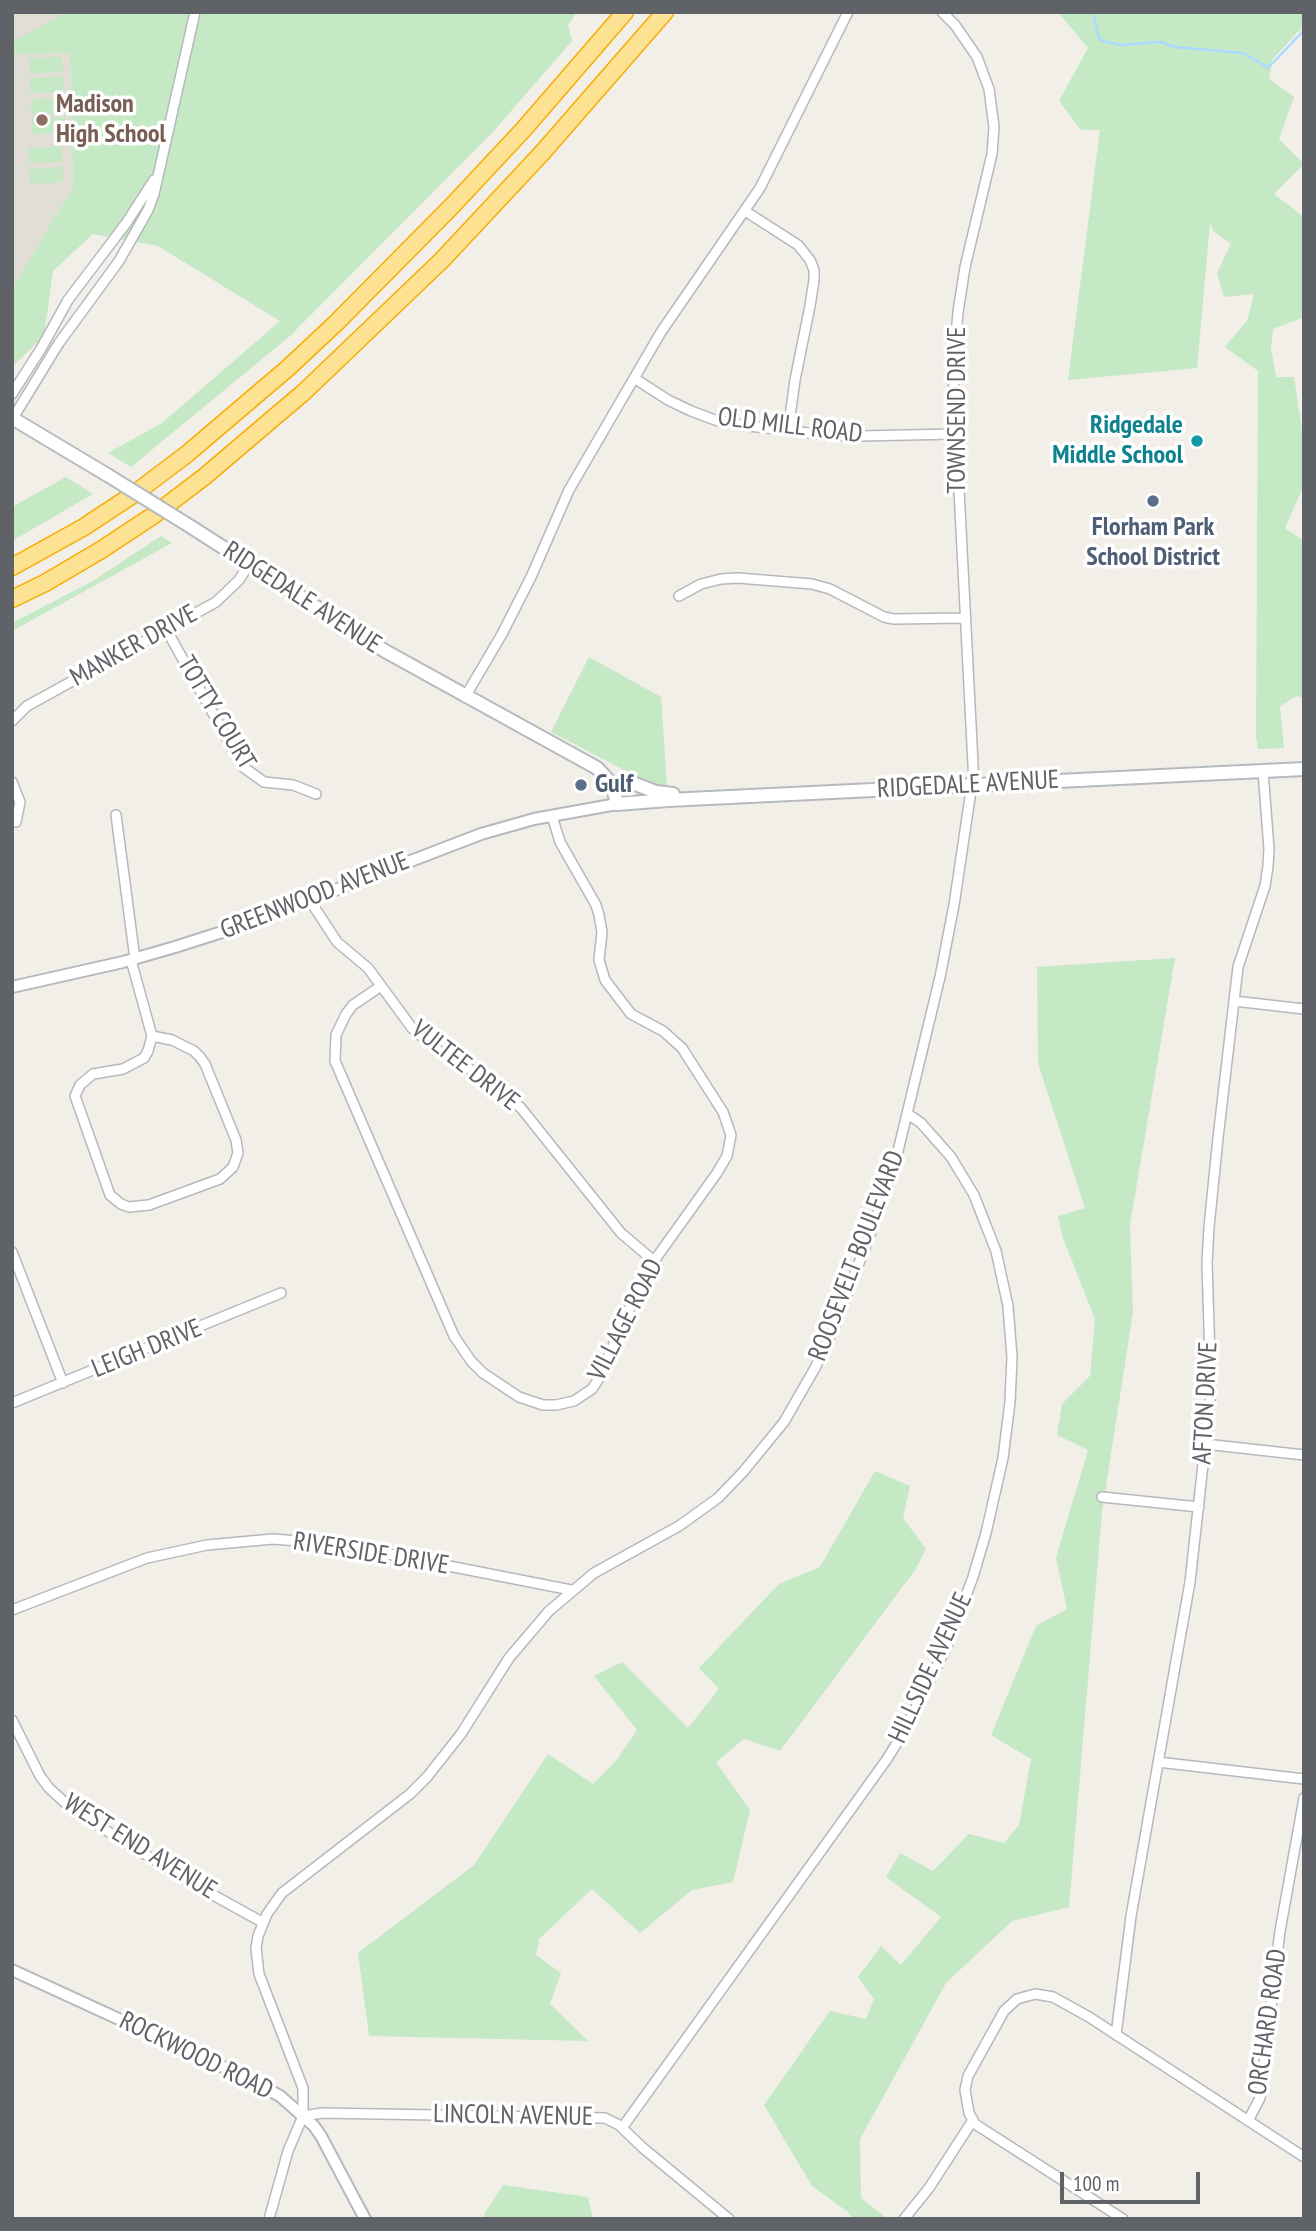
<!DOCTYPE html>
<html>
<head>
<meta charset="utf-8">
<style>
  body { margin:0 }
  #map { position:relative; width:1316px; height:2231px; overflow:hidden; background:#f1efe8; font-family:"PT Sans Narrow",sans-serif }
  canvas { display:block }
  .frame { position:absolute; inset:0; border:14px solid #5f6368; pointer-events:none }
  .scale { position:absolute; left:1060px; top:2172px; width:140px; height:32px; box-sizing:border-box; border:4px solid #5f6368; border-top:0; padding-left:9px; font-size:21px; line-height:24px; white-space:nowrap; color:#5f6368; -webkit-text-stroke:5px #fff; paint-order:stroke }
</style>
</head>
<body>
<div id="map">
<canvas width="1316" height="2231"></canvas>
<div class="frame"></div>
<div class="scale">100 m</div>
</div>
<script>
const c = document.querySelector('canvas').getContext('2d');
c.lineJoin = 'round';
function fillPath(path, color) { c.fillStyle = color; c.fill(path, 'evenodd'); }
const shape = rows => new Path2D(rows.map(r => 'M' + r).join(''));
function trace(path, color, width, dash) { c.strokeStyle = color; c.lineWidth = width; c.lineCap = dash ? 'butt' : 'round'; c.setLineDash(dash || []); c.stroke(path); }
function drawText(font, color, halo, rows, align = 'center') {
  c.font = font + ' "PT Sans Narrow",sans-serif'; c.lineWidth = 7; c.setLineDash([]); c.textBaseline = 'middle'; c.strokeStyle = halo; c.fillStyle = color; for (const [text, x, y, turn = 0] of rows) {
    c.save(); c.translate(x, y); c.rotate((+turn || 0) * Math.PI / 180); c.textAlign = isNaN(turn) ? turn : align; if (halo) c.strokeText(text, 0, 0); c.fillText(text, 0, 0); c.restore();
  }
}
const education = shape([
  [12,12,77,12,70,52,73,187,12,289]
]);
const green = shape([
  [68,12,577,12,568,25,572,41,492,133,290,336,131,467,108,453,162,423,280,321,158,246,93,234,53,271,44,336,12,367,12,289,73,187,70,53,16,54,12,58,12,42],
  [1058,12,1304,12,1304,25,1273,59,1269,79,1294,97,1279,139,1304,164,1274,194,1304,217,1304,317,1273,329,1271,348,1276,377,1294,377,1304,443,1304,485,1285,528,1304,541,1304,698,1297,696,1280,706,1284,748,1258,749,1256,737,1258,371,1225,347,1247,321,1254,294,1224,297,1217,273,1231,244,1213,231,1210,223,1197,368,1068,380,1100,130,1081,130,1059,101,1088,48],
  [62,57,63,72,30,73,29,58],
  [63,77,64,92,30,93,30,78],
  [64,98,65,113,31,114,31,99],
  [65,117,65,132,32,134,32,118],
  [62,146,62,162,29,163,29,148],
  [63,167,63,182,30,184,29,169],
  [66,477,93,494,12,541,12,507],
  [161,536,172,543,12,631,12,623,93,581],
  [589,657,661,697,667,786,655,786,551,732],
  [1175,958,1130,1225,1133,1312,1102,1512,1069,1907,1012,1921,946,1983,860,2139,861,2198,888,2219,853,2219,848,2212,812,2186,764,2105,830,2011,866,2019,874,1999,858,1977,881,1946,901,1965,941,1917,886,1877,900,1853,933,1871,969,1834,1004,1843,1019,1825,1031,1759,991,1735,1036,1626,1067,1609,1056,1558,1088,1450,1057,1435,1062,1404,1090,1376,1095,1319,1063,1238,1058,1216,1085,1208,1038,1063,1037,967],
  [875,1471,910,1486,903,1518,926,1549,915,1570,780,1751,744,1739,716,1762,750,1810,733,1882,692,1890,640,1933,592,1889,539,1939,536,1955,561,1973,550,2004,588,2041,369,2036,358,1953,474,1865,548,1754,593,1784,616,1761,637,1730,594,1676,622,1662,688,1728,719,1689,699,1668,779,1584,820,1567],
  [503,2185,588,2197,593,2219,486,2219,484,2214]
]);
const stream = shape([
  [1093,12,1099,39,1106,42,1121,45,1160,42,1175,47,1243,53,1267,67,1273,63,1304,30]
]);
const minor = shape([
  [942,12,955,25,977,57,989,89,994,127,992,154,965,267,958,312,953,372,974,784],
  [745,211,798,245,810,260,814,270,814,280,810,306,795,380,788,431],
  [634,378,668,400,691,411,715,420,740,425,827,435,859,436,955,434],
  [12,394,42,347,68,300,127,222,154,180],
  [13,418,59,343,119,261,148,210,154,194,195,12],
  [679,596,701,584,721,579,738,578,812,584,830,589,884,617,894,619,964,618],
  [166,629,243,767,264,782,293,785,316,794],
  [465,697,502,634,531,577,569,490,661,332,760,188,848,12],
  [12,721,27,706,216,602,239,580,249,564],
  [12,782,20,802,16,822],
  [116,815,135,959],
  [309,899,337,942,368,968,412,1028,441,1053,489,1080,521,1108,621,1233,654,1261],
  [131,960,152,1036],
  [381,986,353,1005,346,1014,336,1035,335,1061,454,1336,471,1361,483,1373,519,1397,543,1405,556,1405,574,1401,592,1389,598,1380,635,1296,654,1261,717,1173,727,1156,731,1135,723,1112,682,1048,663,1031,631,1014,605,980,599,960,602,932,599,915,596,905,560,842,552,816],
  [1234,1001,1304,1009],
  [152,1036,172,1040,194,1051,200,1057,205,1064,236,1140,238,1153,233,1167,220,1179,149,1205,129,1207,121,1204,110,1195,75,1096,80,1085,93,1074,123,1069,144,1058,148,1051,152,1036],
  [12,1252,63,1383],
  [12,1403,281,1293],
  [1205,1444,1304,1455],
  [1102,1497,1199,1507],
  [12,1610,147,1558,207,1545,273,1539,337,1544,571,1590],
  [12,1720,40,1776,49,1788,73,1810,195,1885,262,1922],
  [1158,1762,1304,1779],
  [1116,2035,1131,1916,1190,1582,1211,1392,1207,1263,1209,1227,1218,1138,1238,967,1265,886,1268,866,1269,849,1263,771],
  [303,2116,322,2113,605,2118,619,2125,643,2148,729,2219],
  [1248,2121,1260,2098,1280,1931,1304,1798],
  [622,2128,887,1759,903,1733,947,1646,973,1577,986,1533,1003,1458,1010,1402,1012,1357,1008,1306,996,1251,974,1195,951,1157,921,1123,908,1114],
  [269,2219,288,2151,303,2116,303,2088,259,1974,256,1948,258,1936,267,1914,282,1893,410,1794,427,1777,461,1734,509,1658,549,1611,594,1573,679,1526,718,1498,743,1472,784,1422,815,1368,834,1328,874,1224,897,1155,940,977,954,905,972,784],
  [904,2219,929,2188,973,2120],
  [1123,2219,975,2124,969,2113,965,2090,968,2076,1004,2011,1017,1999,1035,1994,1053,1997,1089,2017,1304,2157]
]);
const tertiary = shape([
  [12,987,123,962,175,947,247,924,481,834,534,819,617,804],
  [12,1970,245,2077,280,2096,314,2126,321,2136,365,2219]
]);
const secondary = shape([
  [12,418,109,476],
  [188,525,385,651,597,768,612,784,617,804,668,800,1304,769],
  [625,780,656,792,673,794]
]);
const motorway = shape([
  [12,567,84,527,134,494,187,454,288,368,336,323,451,207,523,130,625,12],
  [12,599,45,583,101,550,154,515,204,477,304,392,442,260,542,153,665,12]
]);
const secondaryBridge = shape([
  [109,476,188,525]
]);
const markers = [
  [42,120,7,"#8d6e63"],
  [1197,441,7,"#0f9aa8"],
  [1153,501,7,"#5c6f8a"],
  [581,785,7,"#5c6f8a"]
];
const educationNames = [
  ["Madison",56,105],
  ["High School",56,135]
];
const streetNames = [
  ["TOWNSEND DRIVE",958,410,-90],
  ["OLD MILL ROAD",790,426,7],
  ["RIDGEDALE AVENUE",302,598,33],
  ["MANKER DRIVE",134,646,-29],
  ["TOTTY COURT",216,713,59],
  ["RIDGEDALE AVENUE",968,785,-3],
  ["GREENWOOD AVENUE",315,896,-21],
  ["VULTEE DRIVE",465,1066,38],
  ["ROOSEVELT BOULEVARD",857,1256,-69],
  ["VILLAGE ROAD",626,1320,-63],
  ["LEIGH DRIVE",147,1349,-22],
  ["AFTON DRIVE",1206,1403,-87],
  ["RIVERSIDE DRIVE",371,1554,9],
  ["HILLSIDE AVENUE",931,1668,-65],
  ["WEST END AVENUE",140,1847,32],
  ["ORCHARD ROAD",1268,2022,-82],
  ["ROCKWOOD ROAD",196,2056,26],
  ["LINCOLN AVENUE",513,2116,1]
];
const cultureNames = [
  ["Ridgedale",1183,426],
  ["Middle School",1183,456]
];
const serviceNames = [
  ["Florham Park",1153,528],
  ["School District",1153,558],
  ["Gulf",595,785,"left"]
];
fillPath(education, '#e1ded6');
fillPath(green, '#c5e8c5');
trace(stream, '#aadaff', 2.5);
trace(minor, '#b5b8bc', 12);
trace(tertiary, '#b5b8bc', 14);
trace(secondary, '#b6babf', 16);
trace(motorway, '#f9ab00', 19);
trace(minor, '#fff', 9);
trace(tertiary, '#fff', 10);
trace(secondary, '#fff', 12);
trace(motorway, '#fde293', 16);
trace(secondaryBridge, '#b6babf', 16, []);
trace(secondaryBridge, '#fff', 12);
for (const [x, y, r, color] of markers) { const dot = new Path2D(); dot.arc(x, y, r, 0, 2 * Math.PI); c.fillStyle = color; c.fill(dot); trace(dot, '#fff', 2.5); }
drawText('bold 26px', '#785e54', '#fff', educationNames, 'left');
drawText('26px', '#5f6368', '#fff', streetNames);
drawText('bold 26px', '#0d838f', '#fff', cultureNames, 'right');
drawText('bold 26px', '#4e5e75', '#fff', serviceNames);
</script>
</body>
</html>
